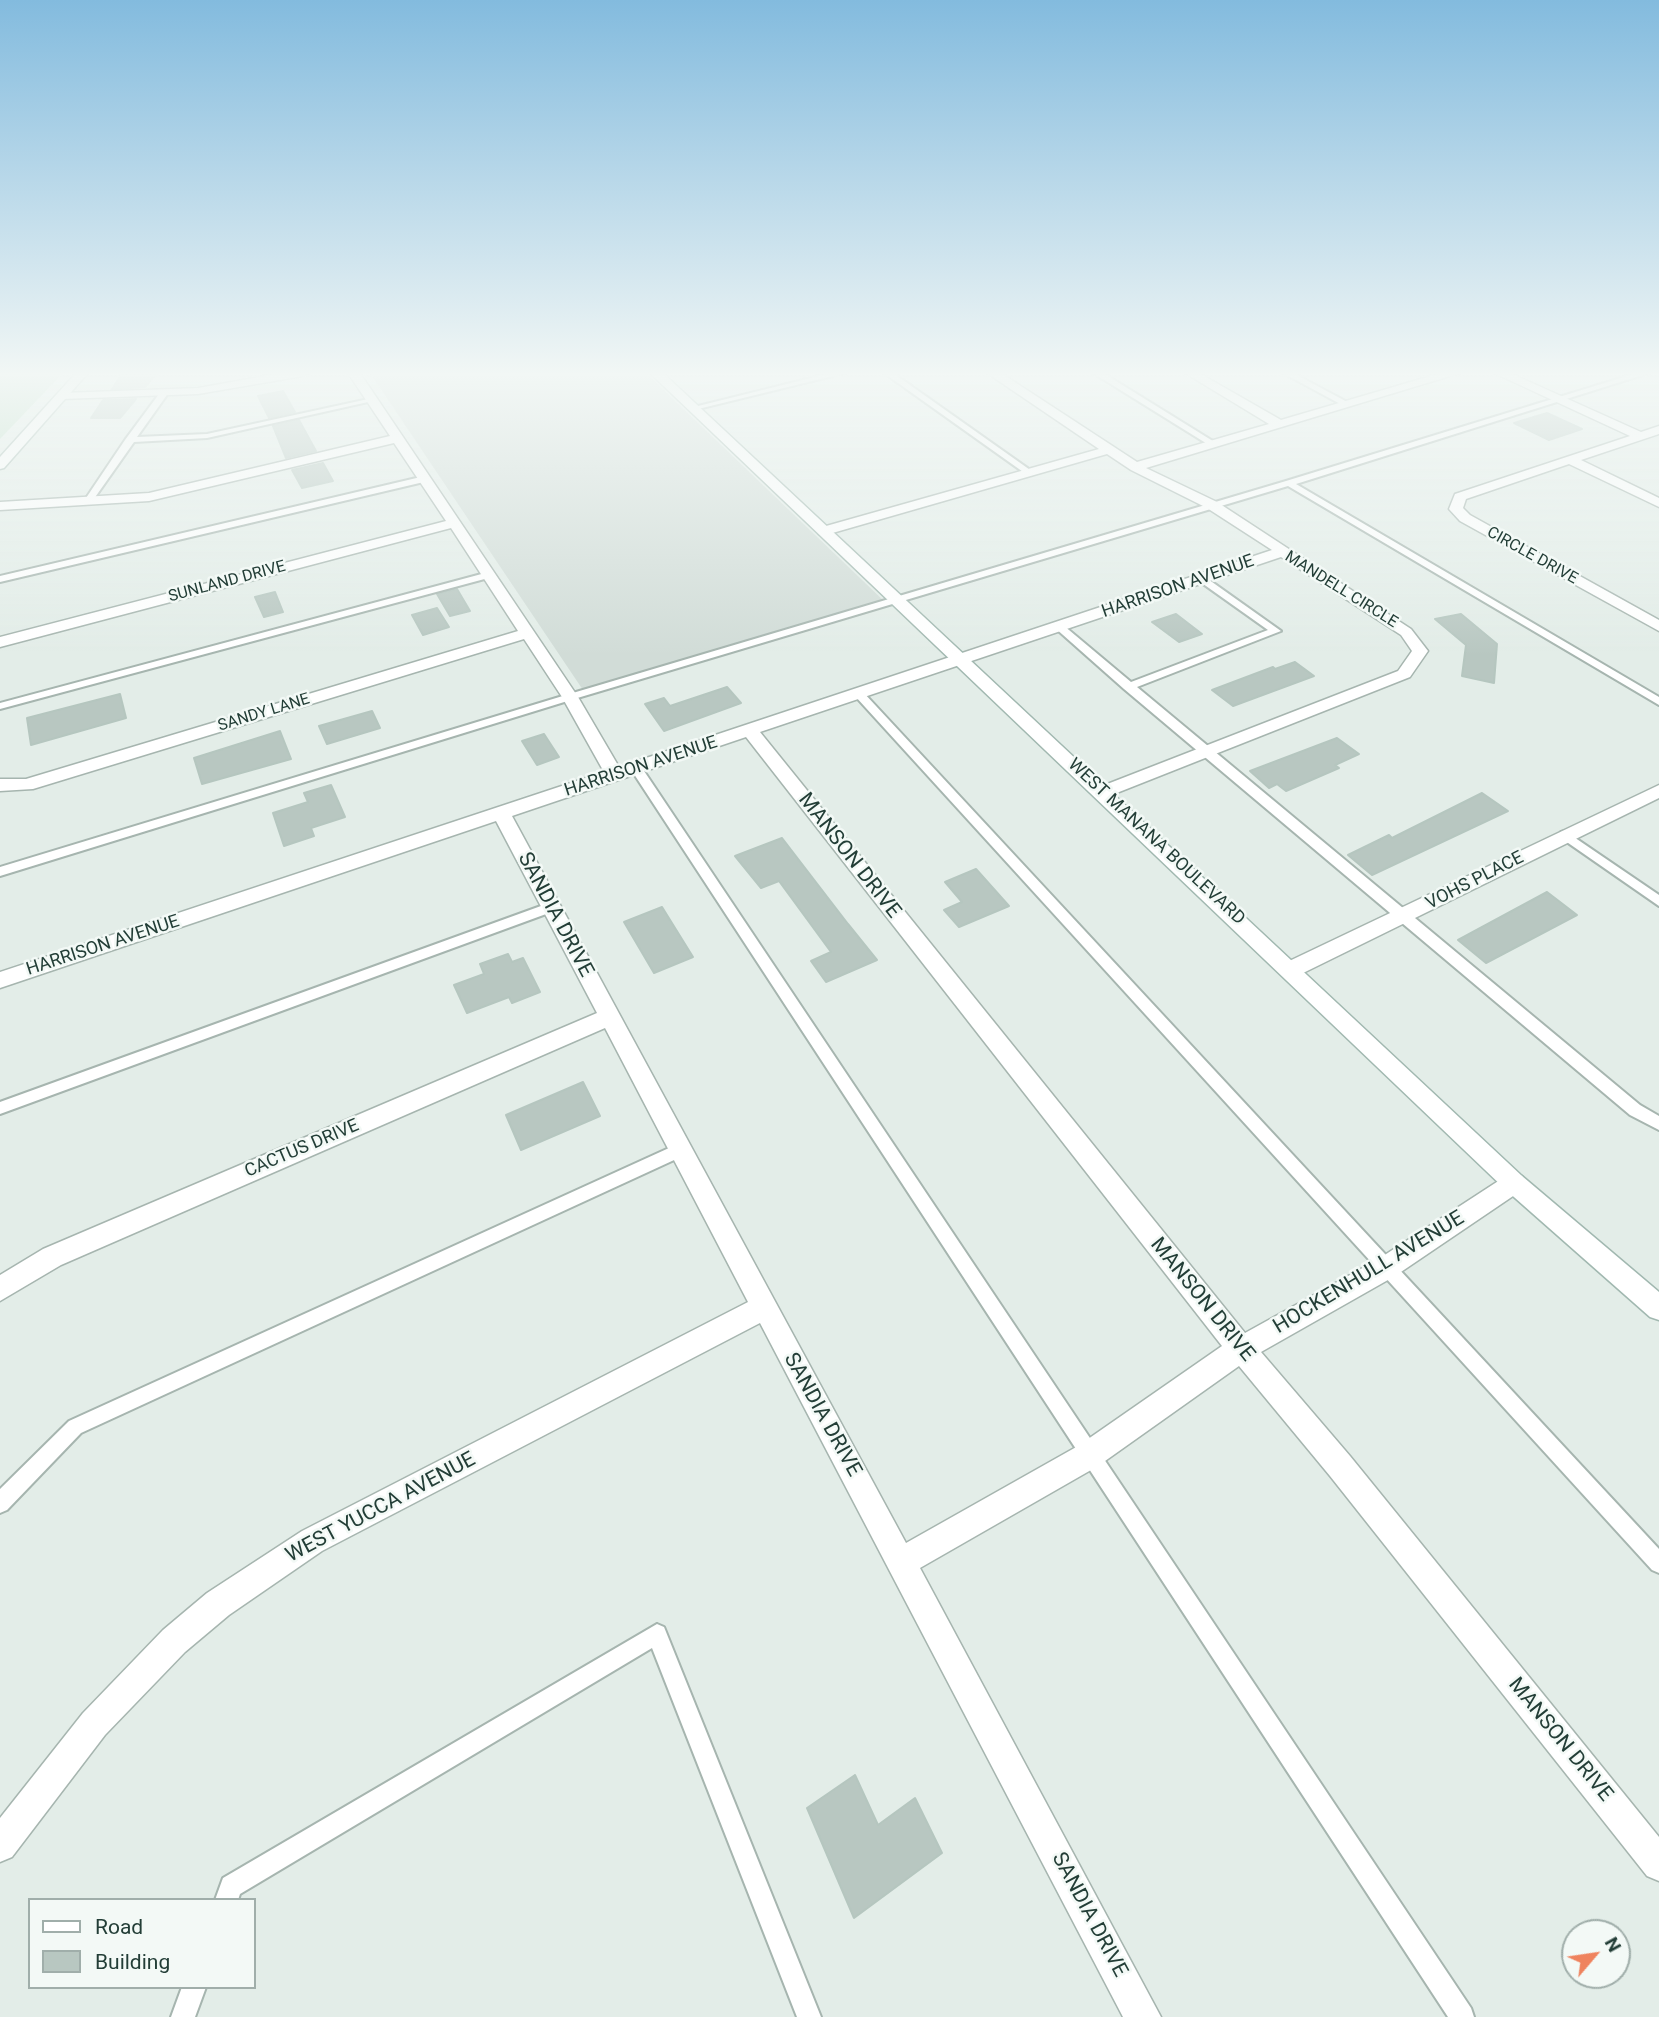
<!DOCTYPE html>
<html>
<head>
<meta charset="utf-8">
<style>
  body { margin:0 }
  #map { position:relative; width:1659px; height:2017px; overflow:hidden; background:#e3ede8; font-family:Roboto,sans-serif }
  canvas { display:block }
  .legend { position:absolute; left:28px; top:1898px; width:228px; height:91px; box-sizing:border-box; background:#f3f9f6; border:2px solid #a0aeaa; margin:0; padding:9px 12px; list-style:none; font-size:21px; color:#233e37 }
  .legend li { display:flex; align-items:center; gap:14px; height:35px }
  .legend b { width:35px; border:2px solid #a0aeaa }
  .north { position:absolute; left:1561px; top:1919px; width:70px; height:70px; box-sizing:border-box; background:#f3f9f6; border:2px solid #a0aeaa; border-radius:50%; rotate:61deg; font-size:19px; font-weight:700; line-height:28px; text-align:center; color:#233e37 }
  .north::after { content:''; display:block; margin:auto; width:24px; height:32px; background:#ef835e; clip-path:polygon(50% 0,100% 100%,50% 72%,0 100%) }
</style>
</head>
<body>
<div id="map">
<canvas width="1659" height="2017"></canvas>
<ul class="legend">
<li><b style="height:9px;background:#fff"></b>Road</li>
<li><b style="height:19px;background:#b8c7c1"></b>Building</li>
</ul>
<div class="north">N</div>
</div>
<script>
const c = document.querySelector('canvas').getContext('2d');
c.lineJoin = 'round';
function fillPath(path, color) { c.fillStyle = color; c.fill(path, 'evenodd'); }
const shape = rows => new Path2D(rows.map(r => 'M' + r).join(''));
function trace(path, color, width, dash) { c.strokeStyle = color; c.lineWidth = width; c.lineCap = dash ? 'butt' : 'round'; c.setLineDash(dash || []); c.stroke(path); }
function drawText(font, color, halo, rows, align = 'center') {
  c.font = font + ' Roboto,sans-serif'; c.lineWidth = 5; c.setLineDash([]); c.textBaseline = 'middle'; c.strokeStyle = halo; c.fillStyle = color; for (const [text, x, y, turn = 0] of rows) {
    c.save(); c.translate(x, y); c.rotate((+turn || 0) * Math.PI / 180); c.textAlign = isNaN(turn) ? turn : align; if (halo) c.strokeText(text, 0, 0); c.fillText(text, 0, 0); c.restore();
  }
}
const built = shape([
  [370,373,646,373,884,601,585,693]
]);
const green = shape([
  [0,373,63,373,0,439]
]);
const building = shape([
  [122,373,157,373,145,387,112,389,122,373],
  [283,391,295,412,269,418,258,396,283,391],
  [136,399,120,418,91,418,103,400,136,399],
  [1547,413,1582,429,1549,440,1514,423,1547,413],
  [299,420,316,451,286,458,273,426,299,420],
  [323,463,333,481,302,488,292,470,323,463],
  [457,589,470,611,450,616,437,594,457,589],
  [275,592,283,612,264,617,255,597,275,592],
  [437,608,449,627,423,635,412,615,437,608],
  [1176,614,1202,634,1179,642,1152,622,1176,614],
  [1461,614,1497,644,1494,683,1462,676,1466,645,1435,619,1461,614],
  [1295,662,1314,676,1233,706,1212,690,1273,667,1275,669,1295,662],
  [727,687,741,703,664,731,645,704,664,698,670,706,727,687],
  [120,694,126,718,31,745,27,718,120,694],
  [372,711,380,728,327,744,319,726,372,711],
  [280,731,291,759,202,784,194,758,280,731],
  [544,734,559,757,537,765,522,741,544,734],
  [1337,738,1359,754,1335,765,1339,768,1286,791,1277,784,1269,788,1250,771,1337,738],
  [331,785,345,817,311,828,314,836,284,846,273,813,308,802,304,793,331,785],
  [1482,793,1508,811,1372,875,1348,855,1389,835,1392,838,1482,793],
  [782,838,848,924,877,960,826,982,811,961,831,952,779,881,761,888,735,856,782,838],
  [976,869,1009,906,959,927,944,910,962,902,945,882,976,869],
  [1547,892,1577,915,1486,963,1458,940,1547,892],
  [662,907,693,957,654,973,624,922,662,907],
  [508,954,512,962,523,958,540,992,512,1003,509,997,467,1013,454,985,484,974,480,964,508,954],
  [583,1082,600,1116,521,1150,506,1115,583,1082],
  [855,1775,878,1825,915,1798,942,1853,854,1918,807,1808,855,1775]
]);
const lane = shape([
  [831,373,845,373,694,410,690,408,831,373],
  [884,373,893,373,1033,472,1026,474,884,373],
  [1093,373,1103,373,1216,443,1209,445,1093,373],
  [1283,373,1293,373,1351,404,1344,406,1283,373],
  [1637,373,1649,373,1296,484,1659,697,1659,705,1288,486,574,699,0,876,0,867,566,695,1286,481,1637,373],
  [162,390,169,392,137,437,207,434,373,398,377,400,207,438,134,442,91,503,85,503,84,501,125,440,162,390],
  [425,476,429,479,428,481,0,582,0,576,425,476],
  [489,572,494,575,492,577,0,709,0,703,489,572],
  [1199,577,1205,577,1281,631,1137,687,1640,1105,1659,1116,1659,1130,1630,1115,1124,689,1054,627,1063,625,1131,682,1268,630,1199,581,1199,577],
  [859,691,863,692,1659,1549,1659,1573,1652,1570,855,696,855,692,859,691],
  [636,764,640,765,1471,2008,1474,2017,1448,2017,632,771,632,765,636,764],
  [1565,831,1659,895,1659,906,1561,838,1559,835,1561,832,1565,831],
  [552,902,558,907,557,910,0,1114,0,1102,552,902],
  [680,1143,685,1145,688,1150,685,1155,81,1433,7,1510,0,1513,0,1489,69,1421,680,1143],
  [657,1624,664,1627,821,2017,797,2017,652,1648,240,1894,238,1900,215,1900,223,1878,657,1624],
  [182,1987,206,1987,195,2017,171,2017,182,1987]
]);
const street = shape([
  [282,373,309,373,303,376,198,394,62,399,56,396,62,393,198,388,282,373],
  [348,373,360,373,578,697,619,767,1272,550,1207,508,1131,470,1107,454,829,534,819,534,819,528,1099,449,987,373,1001,373,1137,462,1269,424,1185,373,1199,373,1281,420,1441,373,1460,373,1146,468,1217,502,1411,629,1428,651,1410,677,1109,796,1097,796,1094,792,1097,788,1398,671,1412,651,1401,635,1281,557,760,732,1245,1333,1377,1260,1506,1176,1514,1172,1522,1176,1526,1183,1522,1190,1395,1276,1261,1352,1350,1456,1659,1837,1659,1881,1647,1876,1330,1476,1239,1366,1098,1466,920,1568,1161,2017,1123,2017,760,1323,322,1551,229,1615,185,1652,105,1735,12,1857,0,1862,0,1818,83,1713,163,1630,207,1593,302,1531,748,1302,605,1028,61,1265,0,1301,0,1275,43,1249,597,1013,496,821,0,988,0,972,604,772,562,697,524,639,33,789,0,791,0,779,26,779,518,631,451,528,0,647,0,637,446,521,394,443,149,501,0,510,0,502,149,493,390,436,348,373],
  [746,737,1222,1346,1078,1446,906,1543,512,816,746,737],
  [1494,373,1510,373,1641,432,1659,426,1659,434,1581,460,1659,498,1659,507,1569,464,1466,499,1463,508,1470,515,1659,620,1659,631,1460,521,1449,509,1455,494,1630,436,1494,373],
  [1659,785,1659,798,1297,976,1290,978,1283,976,1280,970,1283,964,1659,785]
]);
const secondary = shape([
  [76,373,88,373,4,468,0,469,0,457,76,373],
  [650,373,663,373,1522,1176,1659,1292,1659,1320,1650,1317,1506,1190,650,373]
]);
const farStreetnames = [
  ["CIRCLE DRIVE",1532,556,29],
  ["SUNLAND DRIVE",227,582,-15],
  ["MANDELL CIRCLE",1341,590,32],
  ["SANDY LANE",264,713,-17]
];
const streetNames = [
  ["HARRISON AVENUE",1178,587,-19],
  ["HARRISON AVENUE",641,767,-18],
  ["WEST MANANA BOULEVARD",1156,842,43],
  ["VOHS PLACE",1475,881,-27],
  ["HARRISON AVENUE",103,946,-18],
  ["CACTUS DRIVE",302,1149,-23]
];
const nearStreetnames = [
  ["MANSON DRIVE",849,856,52],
  ["SANDIA DRIVE",555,915,62],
  ["HOCKENHULL AVENUE",1369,1273,-31],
  ["MANSON DRIVE",1202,1300,51],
  ["SANDIA DRIVE",822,1415,61],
  ["WEST YUCCA AVENUE",381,1508,-28],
  ["MANSON DRIVE",1560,1740,51],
  ["SANDIA DRIVE",1089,1915,62]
];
fillPath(built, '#d1dcd7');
fillPath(green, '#bcddc5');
fillPath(building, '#b8c7c1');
trace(building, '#b5c6bf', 2);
trace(lane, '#a6b5af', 4);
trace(street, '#a6b5af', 3);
trace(secondary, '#a1b8b0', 3);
fillPath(lane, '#fff');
fillPath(street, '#fff');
fillPath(secondary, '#fff');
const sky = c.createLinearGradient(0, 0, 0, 656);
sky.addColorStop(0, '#83bbde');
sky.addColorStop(0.57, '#f2f7f5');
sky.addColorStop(1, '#f2f7f500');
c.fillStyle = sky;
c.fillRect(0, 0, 1659, 656);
drawText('16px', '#233e37', '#f3f9f6', farStreetnames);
drawText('18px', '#233e37', '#f3f9f6', streetNames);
drawText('21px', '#233e37', '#f3f9f6', nearStreetnames);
</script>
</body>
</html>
